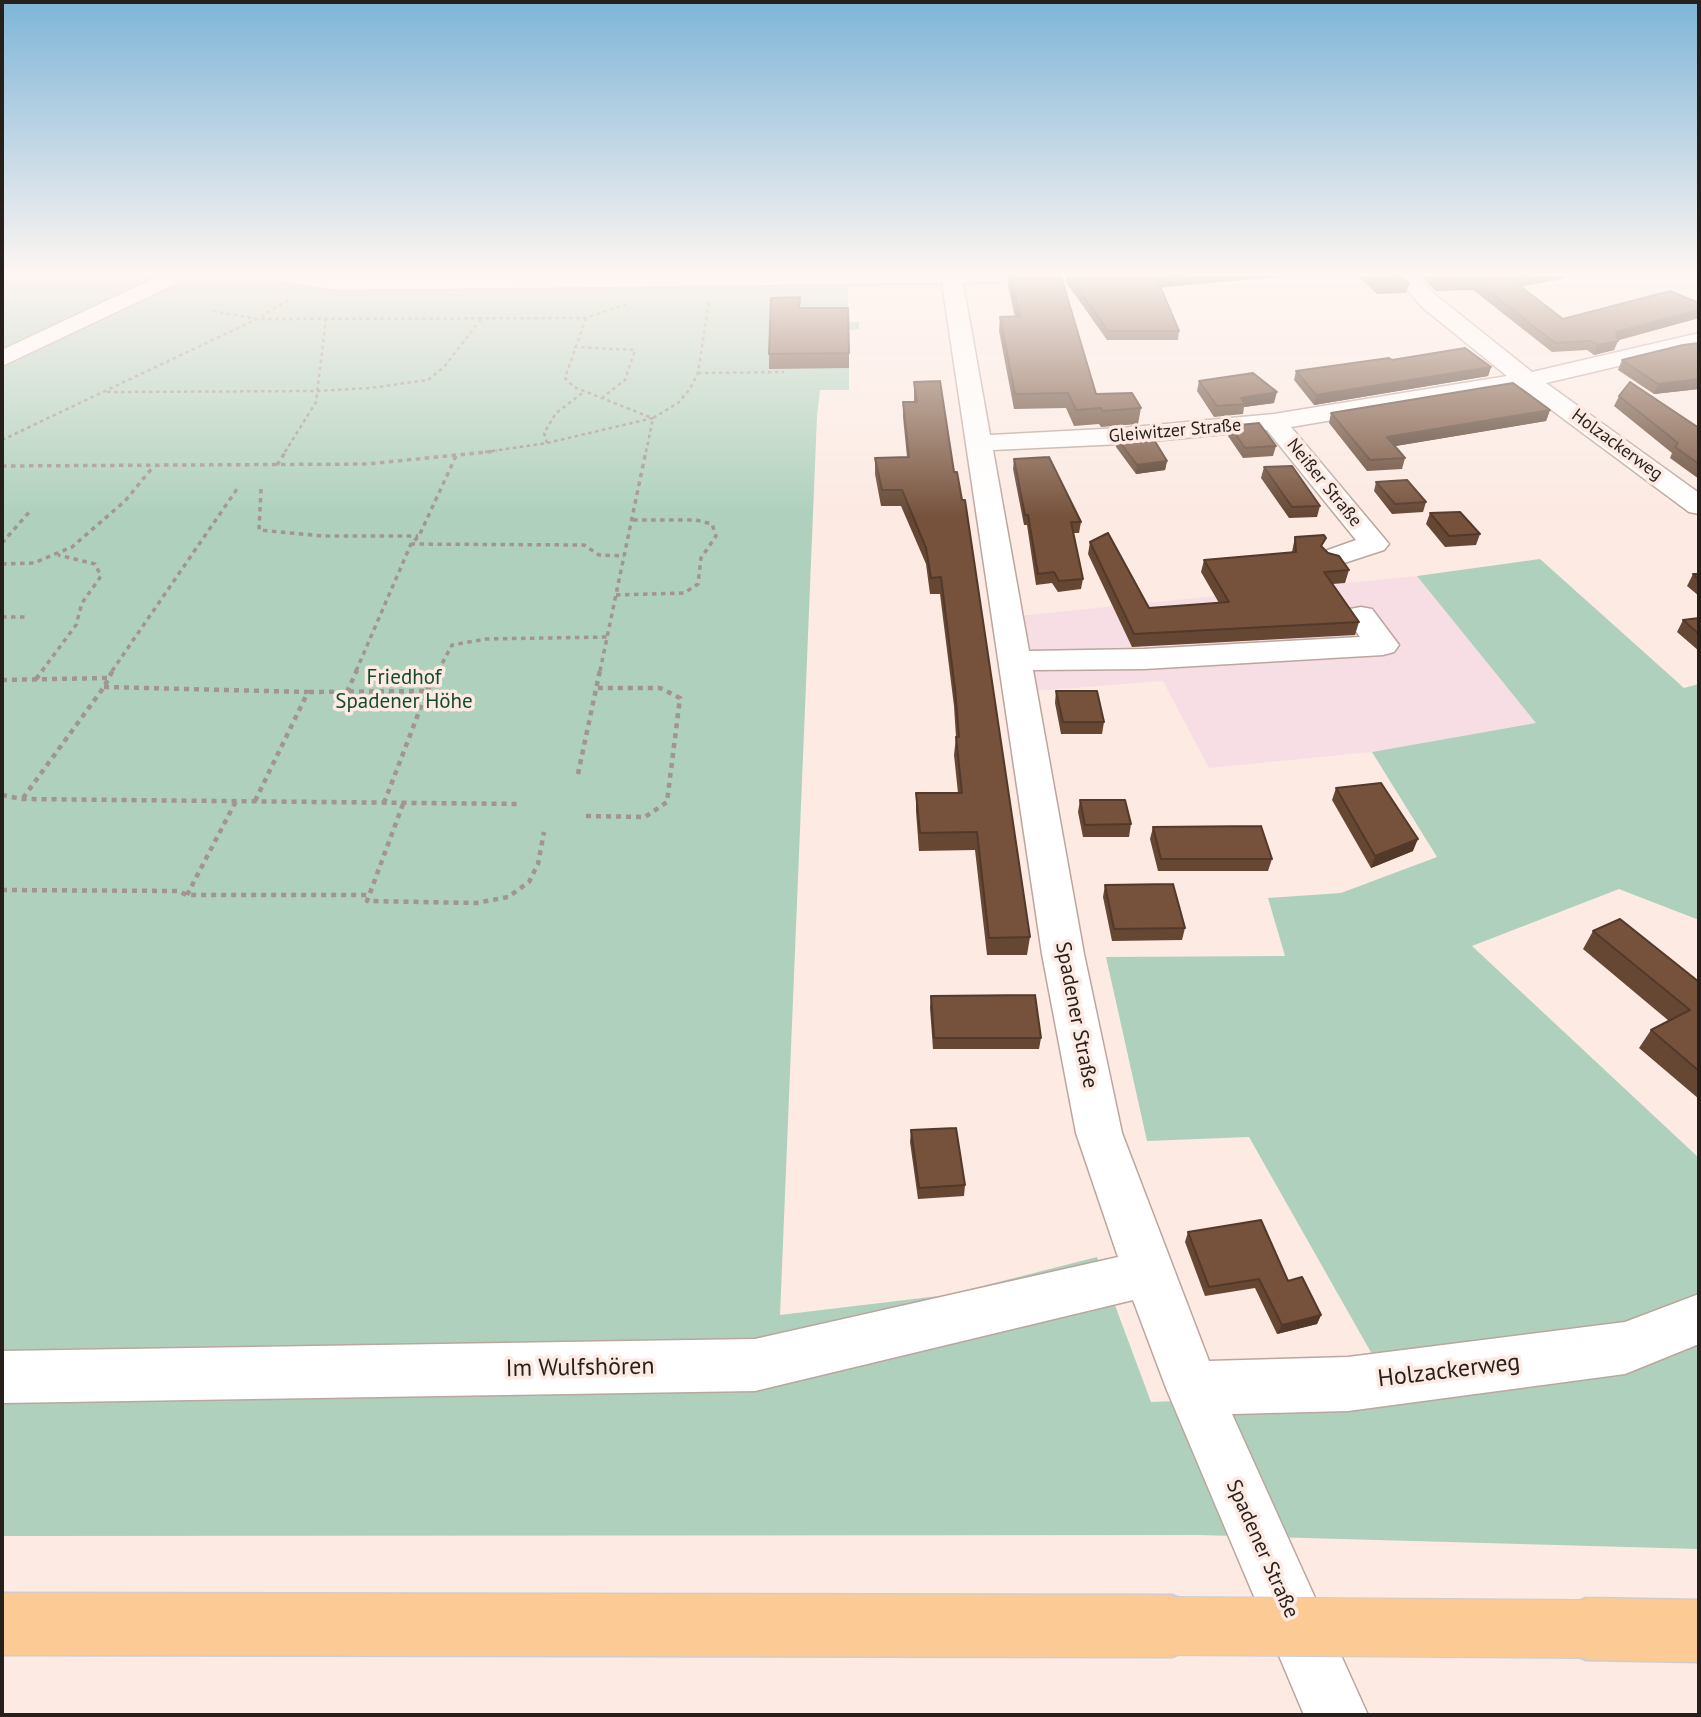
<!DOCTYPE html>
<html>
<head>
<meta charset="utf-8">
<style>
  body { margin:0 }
  #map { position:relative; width:1701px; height:1717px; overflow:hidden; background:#fceae3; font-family:"PT Sans",sans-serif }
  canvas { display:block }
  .frame { position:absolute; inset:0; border:4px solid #271f1c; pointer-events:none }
</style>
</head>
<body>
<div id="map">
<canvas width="1701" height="1717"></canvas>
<div class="frame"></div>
</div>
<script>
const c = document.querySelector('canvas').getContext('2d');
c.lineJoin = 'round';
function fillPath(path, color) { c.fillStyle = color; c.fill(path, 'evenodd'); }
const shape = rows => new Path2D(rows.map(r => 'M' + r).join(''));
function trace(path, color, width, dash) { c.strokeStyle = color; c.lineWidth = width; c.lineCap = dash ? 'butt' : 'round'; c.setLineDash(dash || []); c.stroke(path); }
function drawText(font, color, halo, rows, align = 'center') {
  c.font = font + ' "PT Sans",sans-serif'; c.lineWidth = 7; c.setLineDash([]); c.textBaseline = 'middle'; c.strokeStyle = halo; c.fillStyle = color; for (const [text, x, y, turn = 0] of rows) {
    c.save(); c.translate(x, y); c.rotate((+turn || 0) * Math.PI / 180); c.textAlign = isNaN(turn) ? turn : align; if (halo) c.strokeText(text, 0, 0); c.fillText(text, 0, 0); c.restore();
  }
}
const industrial = shape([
  [1417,576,1537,723,1372,752,1209,768,1163,681,1034,691,1018,616]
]);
const green = shape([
  [2,276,264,276,312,286,848,283,848,322,859,322,859,329,849,330,849,390,820,390,817,416,780,1315,947,1295,1097,1257,1151,1402,1394,1393,1249,1137,1147,1141,1106,957,1285,956,1268,898,1341,893,1437,857,1372,752,1536,723,1417,576,1540,559,1684,688,1699,684,1699,920,1619,889,1472,946,1699,1158,1699,1549,1199,1535,2,1536,2,363,83,326,68,322,2,354]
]);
const pathFar2 = shape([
  [213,311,257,319,586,318,626,304],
  [586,318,565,378,574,387,652,418],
  [574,347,635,350,625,380,603,397],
  [698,373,784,372],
  [107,392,316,391,370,388,428,380,444,367,481,319],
  [2,440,257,319,290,299],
  [547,443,544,433,556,413,585,391],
  [285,452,316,402,326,319],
  [485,452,547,443,653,418],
  [646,452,653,418,678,403,690,389,698,373,709,300]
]);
const pathFar1 = shape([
  [456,456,419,536,411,544,584,545,599,555,624,556],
  [277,465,286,451],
  [2,466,367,464,497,451],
  [261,489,259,530,323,536,418,536],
  [2,543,31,510],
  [2,564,34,563,72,547,125,501,153,467],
  [616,595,684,593,698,584,701,558,716,536,712,524,696,520,632,520],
  [2,617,28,617],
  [42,671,76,625,82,603,101,576,95,564,58,555],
  [112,671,237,489],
  [356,671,411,544],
  [438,671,452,645,486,639,607,637],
  [600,671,646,451]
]);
const path = shape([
  [36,679,43,670],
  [2,680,107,678],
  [104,687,308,692,255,801],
  [309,692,427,691],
  [347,692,357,670],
  [578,774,600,670],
  [2,795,22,799,521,804],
  [23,798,104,687,113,670],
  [384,803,427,691,439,670],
  [403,804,367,901,476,903,508,897,529,882,538,864,544,832],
  [586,816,645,817,667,802,680,698,660,688,597,688],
  [2,890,178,891,187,895,369,895],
  [187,895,236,801]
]);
const minor = shape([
  [159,276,187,276,184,280,2,366,2,350,159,276],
  [272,276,1009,276,999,282,963,283,990,435,1122,428,1274,414,1507,376,1422,307,1395,276,1417,276,1438,297,1532,372,1699,333,1699,347,1546,383,1699,493,1699,514,1689,512,1522,388,1291,427,1389,544,1384,550,1335,566,1325,563,1320,557,1325,551,1356,540,1267,430,1122,444,993,450,1029,651,1144,649,1360,637,1345,616,1350,609,1361,607,1372,609,1399,645,1394,652,1383,655,1144,669,1033,670,1084,954,1122,1133,1209,1361,1348,1357,1625,1322,1699,1294,1699,1344,1625,1374,1348,1411,1232,1414,1368,1715,1304,1715,1166,1388,1133,1300,755,1391,2,1403,2,1351,755,1339,1118,1257,1076,1133,1042,954,942,283,339,290,282,282,272,276]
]);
const highway = shape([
  [2,1593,1172,1595,1194,1604,1203,1626,1194,1648,1172,1657,2,1655,2,1593],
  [1586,1598,1699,1600,1699,1662,1586,1660,1564,1651,1555,1629,1564,1607,1586,1598]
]);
const highwayBridge = shape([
  [1172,1626,1586,1629]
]);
const wall = shape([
  [1009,276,1061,276,1096,394,1141,408,1138,424,1101,427,1099,424,1074,426,1066,408,1014,409,999,331,1000,317,1015,317,1008,285],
  [1067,276,1288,276,1160,287,1179,331,1178,340,1107,340,1066,282],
  [1358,276,1402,276,1409,284,1406,293,1377,294],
  [1421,276,1563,276,1562,279,1521,286,1563,319,1699,318,1618,340,1614,350,1594,355,1587,350,1552,352,1473,290,1436,291],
  [800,308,849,353,849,368,769,369,769,354],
  [1699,343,1699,389,1654,394,1618,370,1622,360],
  [1392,360,1491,367,1488,376,1314,405,1294,380,1296,371],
  [1199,381,1274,403,1244,407,1243,414,1214,417,1197,391],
  [914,382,954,472,1030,937,1027,955,987,955,975,850,919,851,916,811,916,793,958,793,954,755,956,737,954,706,940,594,930,594,926,564,901,506,881,506,875,474,875,458,907,457,903,417,903,402,914,402],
  [1619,396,1699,428,1699,479,1670,458,1672,453,1614,406],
  [1550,410,1546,421,1395,446,1405,458,1402,469,1367,471,1329,423,1331,413],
  [1230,426,1276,446,1273,456,1243,458,1228,436],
  [1117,438,1167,461,1165,470,1136,474,1116,447],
  [1014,459,1081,522,1079,533,1073,533,1083,579,1081,589,1058,592,1052,583,1036,585,1027,525,1024,525,1013,469],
  [1264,467,1320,506,1317,517,1289,518,1261,478],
  [1376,482,1426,502,1423,512,1392,514,1374,491],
  [1430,513,1480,534,1476,545,1445,547,1426,524],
  [1295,537,1323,548,1349,570,1345,583,1333,584,1359,622,1355,635,1132,647,1088,554,1090,542,1149,608,1219,603,1201,572,1204,560,1292,552],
  [1693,574,1699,574,1699,596,1687,586],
  [1699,618,1699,651,1677,632,1683,620],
  [1056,691,1104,722,1102,734,1061,734,1055,703],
  [1336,788,1413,851,1371,868,1332,800],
  [1080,800,1131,824,1129,837,1083,837,1078,812],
  [1153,827,1272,859,1268,871,1158,871,1150,839],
  [1105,885,1185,928,1182,940,1112,941,1103,897],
  [1593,931,1699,982,1699,1099,1639,1048,1651,1030,1669,1021,1583,949],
  [931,996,1041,1038,1039,1049,933,1049,930,1008],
  [911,1130,965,1185,964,1196,918,1199,910,1142],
  [1188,1232,1288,1281,1321,1315,1317,1324,1277,1334,1255,1288,1205,1296,1185,1242]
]);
const shadedWall = shape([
  [1187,276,1288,276,1155,288,1157,279],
  [1530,276,1563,276,1562,279,1509,289,1512,280],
  [1699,310,1699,318,1612,342,1616,332],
  [1618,341,1614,350,1594,355,1598,345],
  [1491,367,1488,376,1314,405,1316,395],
  [1699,379,1699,389,1654,394,1658,384],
  [1277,392,1274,403,1244,407,1245,404,1241,398],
  [1550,410,1546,421,1384,448,1387,437],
  [1167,461,1165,470,1136,474,1137,465],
  [1418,839,1413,851,1371,868,1375,856],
  [1321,1315,1317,1324,1277,1334,1282,1325]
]);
const building = shape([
  [1010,276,1061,276,1096,394,1132,393,1141,408,1103,411,1101,408,1076,410,1068,393,1015,394,1000,317,1020,316,1010,276],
  [1069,276,1187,276,1157,279,1179,331,1108,331,1069,276],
  [1370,276,1402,276,1409,284,1380,285,1370,276],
  [1433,276,1530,276,1512,280,1563,319,1670,291,1699,303,1699,310,1616,332,1618,341,1598,345,1591,341,1555,343,1476,281,1439,283,1433,276],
  [800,297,799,308,848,308,849,353,769,354,771,298,800,297],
  [1699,343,1699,379,1658,384,1622,360,1683,345,1699,343],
  [1465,348,1491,367,1316,395,1296,371,1389,358,1392,360,1465,348],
  [1253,373,1277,392,1241,398,1245,404,1217,406,1199,381,1253,373],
  [940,381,954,472,957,472,962,500,965,500,1030,937,989,938,977,832,920,833,916,793,962,793,956,737,959,737,955,689,941,577,931,578,926,548,902,490,882,490,875,458,909,457,903,402,917,402,914,382,940,381],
  [1630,382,1699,428,1699,464,1675,447,1678,443,1619,396,1630,382],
  [1513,383,1550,410,1387,437,1405,458,1370,460,1331,413,1513,383],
  [1259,423,1276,446,1245,448,1230,426,1259,423],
  [1151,435,1167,461,1137,465,1117,438,1151,435],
  [1049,457,1081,522,1071,522,1083,579,1059,581,1054,572,1038,574,1028,515,1025,515,1014,459,1049,457],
  [1292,466,1320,506,1292,507,1264,467,1292,466],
  [1407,480,1426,502,1395,504,1376,482,1407,480],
  [1460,512,1480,534,1449,536,1430,513,1460,512],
  [1108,533,1149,608,1229,602,1204,560,1296,552,1295,537,1324,535,1326,538,1321,546,1328,553,1339,556,1349,570,1324,572,1359,622,1134,634,1090,542,1108,533],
  [1693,574,1699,574,1699,580,1693,574],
  [1699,618,1699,634,1683,620,1699,618],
  [1056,691,1097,691,1104,722,1063,722,1056,691],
  [1381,783,1418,839,1375,856,1336,788,1381,783],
  [1080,800,1125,800,1131,824,1085,825,1080,800],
  [1261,826,1272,859,1161,859,1153,827,1261,826],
  [1173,884,1185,928,1114,929,1105,885,1173,884],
  [1620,919,1699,982,1699,1071,1651,1030,1690,1010,1593,931,1620,919],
  [1035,995,1041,1038,934,1038,931,996,1035,995],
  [956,1128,965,1185,919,1188,911,1130,956,1128],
  [1261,1220,1288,1281,1302,1277,1321,1315,1282,1325,1259,1279,1209,1287,1188,1232,1261,1220]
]);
const farStreetnames = [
  ["Gleiwitzer Straße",1175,431,-5],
  ["Holzackerweg",1617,445,36],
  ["Neißer Straße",1324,483,51]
];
const parkNames = [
  ["Friedhof",404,678],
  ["Spadener Höhe",404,702]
];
const streetNames = [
  ["Spadener Straße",1076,1015,79],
  ["Spadener Straße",1262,1549,66]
];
const nearStreetnames = [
  ["Im Wulfshören",580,1368,-1],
  ["Holzackerweg",1449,1371,-7]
];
fillPath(industrial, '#f7dde4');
fillPath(green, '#aed0bd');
trace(minor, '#bba69d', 3);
trace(highway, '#cfcecd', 3);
trace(pathFar2, '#a2948e', 2.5, [3.5, 3.5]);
trace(pathFar1, '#a2948e', 3.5, [4.5, 4.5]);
trace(path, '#a2948e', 4.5, [5, 5]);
fillPath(minor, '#fff');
fillPath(highway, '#fcca94');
trace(highwayBridge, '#cfcecd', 60, []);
trace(highwayBridge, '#fcca94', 58);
fillPath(wall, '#654734');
fillPath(shadedWall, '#53392a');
fillPath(building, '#76523c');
trace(building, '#53392a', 2);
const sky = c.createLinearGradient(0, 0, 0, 517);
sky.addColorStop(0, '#7eb5d8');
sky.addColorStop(0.53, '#fef6f2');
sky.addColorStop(1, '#fef6f200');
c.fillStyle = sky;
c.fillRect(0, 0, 1701, 517);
drawText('18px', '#271f1c', '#fceae3', farStreetnames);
drawText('21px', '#134a31', '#fceae3', parkNames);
drawText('21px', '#271f1c', '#fceae3', streetNames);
drawText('24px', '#271f1c', '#fceae3', nearStreetnames);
</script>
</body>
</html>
